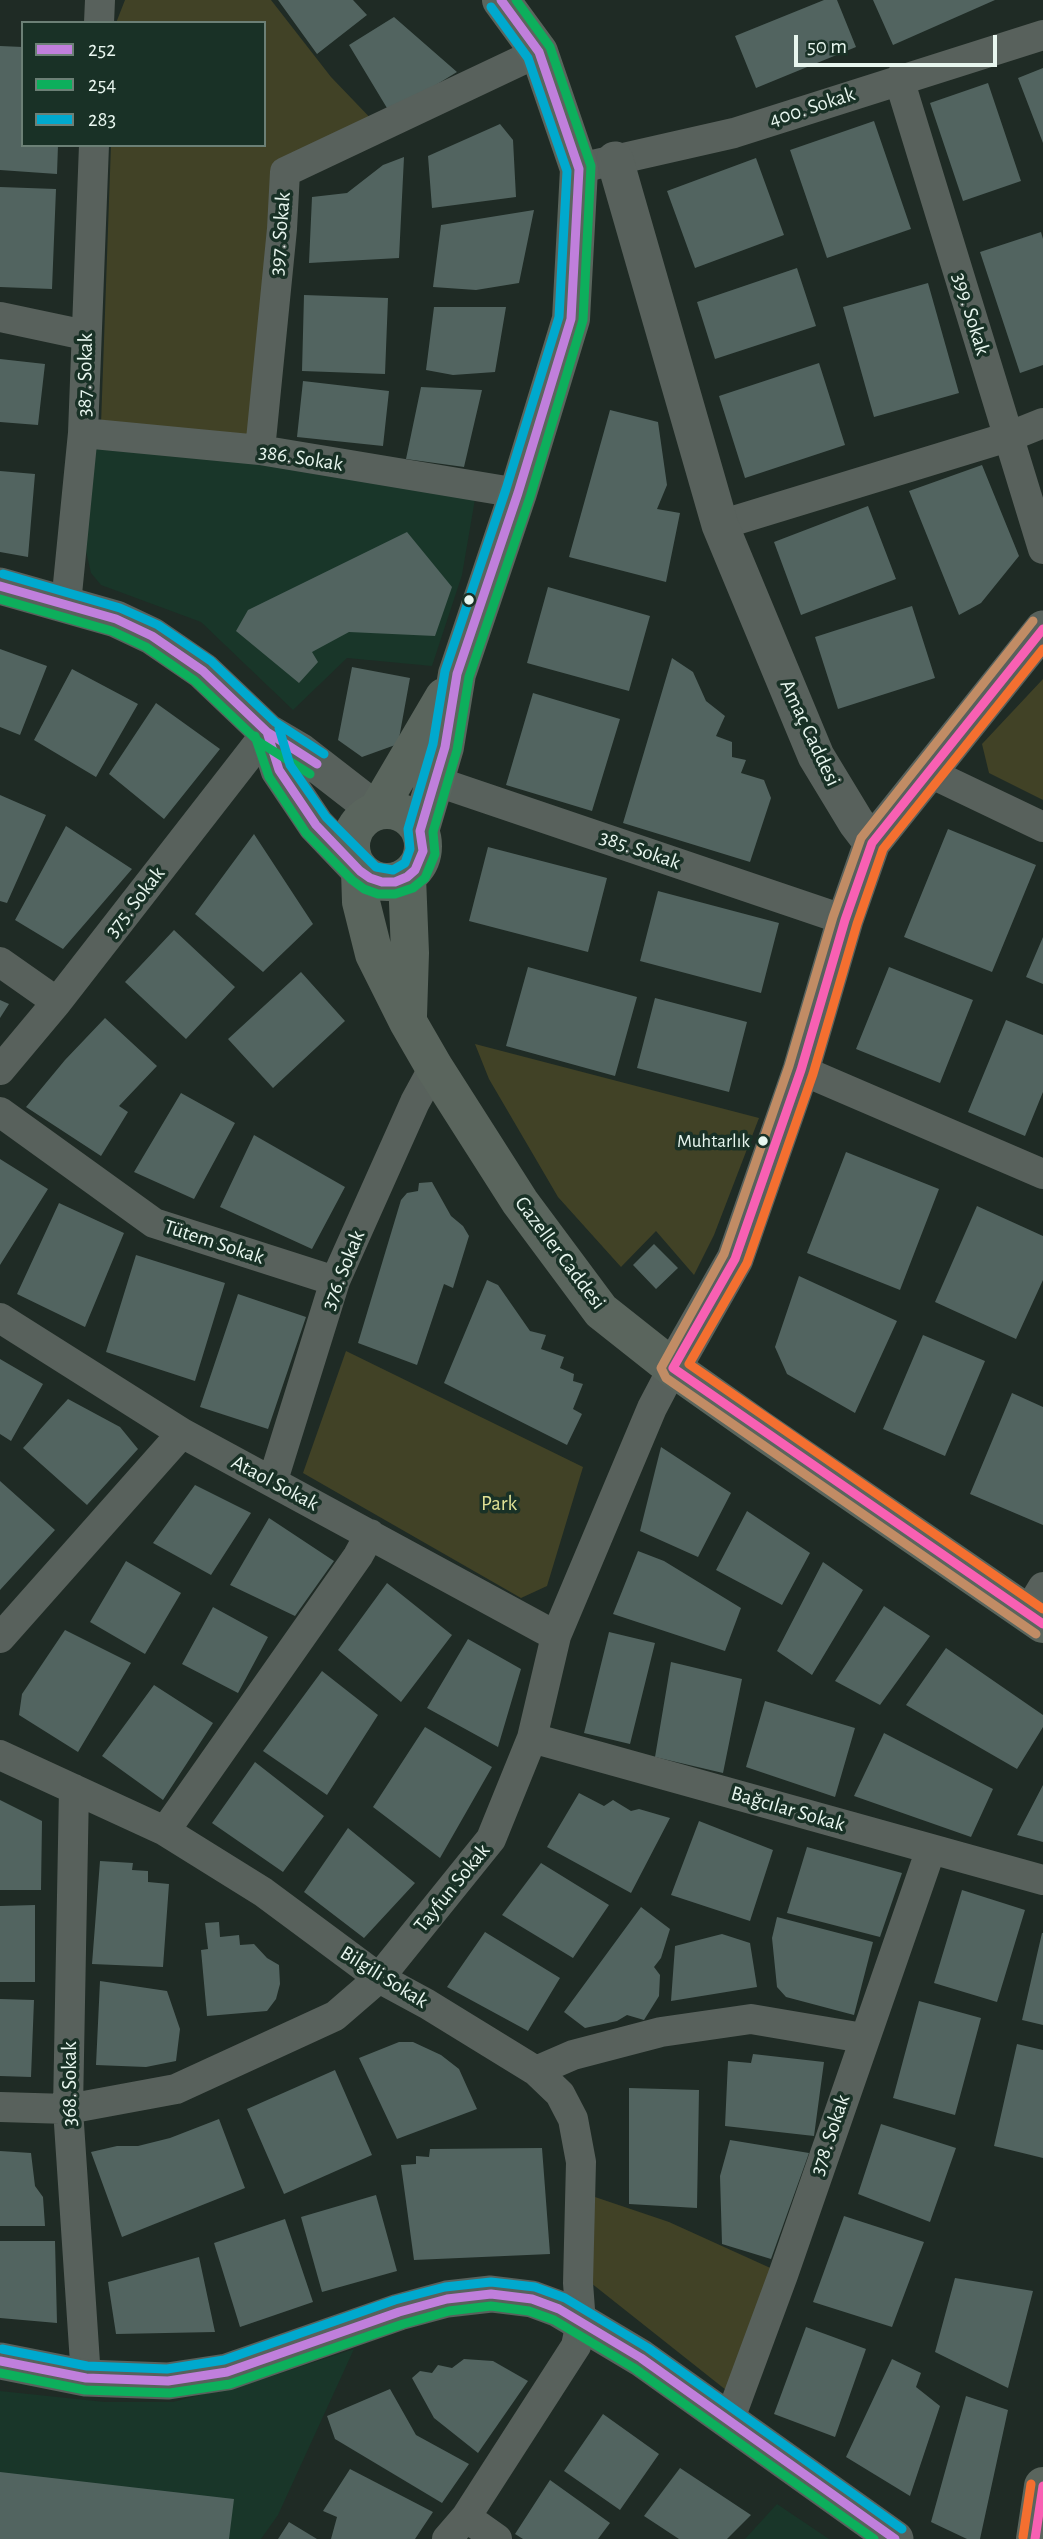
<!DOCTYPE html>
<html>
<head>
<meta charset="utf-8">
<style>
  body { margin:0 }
  #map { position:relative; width:1043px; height:2539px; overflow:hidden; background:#1f2b25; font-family:"Alegreya Sans",sans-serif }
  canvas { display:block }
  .legend { position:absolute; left:21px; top:21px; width:245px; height:126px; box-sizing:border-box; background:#193126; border:2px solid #6c8076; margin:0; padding:9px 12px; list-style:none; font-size:21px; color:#e8f6ef }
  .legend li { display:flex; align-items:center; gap:14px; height:35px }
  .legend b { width:35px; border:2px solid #6c8076 }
  .scale { position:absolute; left:794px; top:35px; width:203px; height:32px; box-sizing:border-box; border:4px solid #e8f6ef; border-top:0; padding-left:9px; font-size:21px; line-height:24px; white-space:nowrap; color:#e8f6ef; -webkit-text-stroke:5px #193126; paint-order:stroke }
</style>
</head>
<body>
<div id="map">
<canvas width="1043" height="2539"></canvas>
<ul class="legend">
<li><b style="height:9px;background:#c07fdc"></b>252</li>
<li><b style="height:9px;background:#0daf5c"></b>254</li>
<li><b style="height:9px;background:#00a9ce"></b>283</li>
</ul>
<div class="scale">50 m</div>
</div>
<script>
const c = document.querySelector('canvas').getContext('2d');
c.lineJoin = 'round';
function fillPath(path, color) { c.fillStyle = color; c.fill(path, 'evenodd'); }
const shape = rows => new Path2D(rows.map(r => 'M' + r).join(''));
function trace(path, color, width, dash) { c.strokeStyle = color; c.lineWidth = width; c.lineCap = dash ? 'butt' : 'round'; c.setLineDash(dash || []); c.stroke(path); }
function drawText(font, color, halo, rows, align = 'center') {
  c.font = font + ' "Alegreya Sans",sans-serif'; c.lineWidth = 7; c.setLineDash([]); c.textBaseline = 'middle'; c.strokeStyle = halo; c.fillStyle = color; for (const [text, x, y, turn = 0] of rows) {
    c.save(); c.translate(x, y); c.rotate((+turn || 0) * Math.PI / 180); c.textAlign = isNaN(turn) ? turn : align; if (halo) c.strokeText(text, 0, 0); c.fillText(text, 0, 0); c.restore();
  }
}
const built = shape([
  [93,446,299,468,475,499,462,575,432,666,347,658,293,710,201,622,101,585,91,573,84,543],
  [354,2349,278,2515,261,2539,0,2539,0,2391,105,2402,173,2402,266,2378],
  [777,2504,829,2539,745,2539]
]);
const green = shape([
  [125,0,271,0,331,77,378,126,277,169,250,443,101,424,111,145,264,145,264,23,116,23],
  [1043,679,1043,800,989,773,982,744],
  [475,1044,759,1118,714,1235,694,1275,656,1231,621,1267,558,1197,489,1079],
  [346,1351,583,1467,547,1586,521,1598,303,1473],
  [595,2197,669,2222,777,2271,731,2394,586,2279]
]);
const building = shape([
  [278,0,353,0,367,15,317,54],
  [824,0,837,0,856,47,756,88,735,36],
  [873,0,995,0,893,45],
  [394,17,457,72,390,113,349,45],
  [0,46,23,47,23,145,58,145,57,174,0,170],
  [1043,68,1043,143,1018,78],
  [988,83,1021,181,963,201,930,103],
  [874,121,911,229,827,258,790,150],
  [500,124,513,140,516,197,432,208,428,156],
  [404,157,399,258,309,263,312,197,347,193,383,165],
  [756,158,784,235,695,268,667,191],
  [0,187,56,189,52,289,0,287],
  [534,210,519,283,476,290,433,287,441,225],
  [1041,232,1043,239,1043,365,1020,373,980,252],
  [797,268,816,326,715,359,697,302],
  [928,283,959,393,874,417,843,307],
  [304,295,388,298,385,374,302,371],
  [434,307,506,307,495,372,453,375,426,370],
  [0,359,45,364,38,425,0,422],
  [819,363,845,445,745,478,719,396],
  [303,381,389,391,383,446,297,437],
  [421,387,482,390,464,467,406,459],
  [610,410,658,422,667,485,657,509,680,513,666,582,569,557],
  [982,465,1019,556,981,603,959,615,909,491],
  [0,471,35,474,28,557,0,552],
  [868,506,896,579,801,615,774,542],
  [407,532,452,587,435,636,349,632,312,652,318,662,299,683,236,631,248,610],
  [548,587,650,616,629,691,527,663],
  [912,606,935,678,838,709,815,637],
  [0,649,47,666,20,735,0,727],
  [672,658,693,672,706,701,725,716,716,736,732,742,732,757,746,760,741,773,764,780,771,798,750,862,623,823],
  [352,667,410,678,398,744,362,757,338,740],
  [72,669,138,704,96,777,34,740],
  [533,693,620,719,592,811,506,785],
  [156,703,220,749,164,819,109,774],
  [0,795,46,815,7,903,0,901],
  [66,826,132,869,63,949,15,920],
  [948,829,1036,865,992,972,904,937],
  [254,834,313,924,263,972,195,914],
  [488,847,607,878,588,952,469,921],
  [658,891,779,923,761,993,640,961],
  [174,930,235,987,186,1039,125,982],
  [1043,937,1043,984,1026,977],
  [528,967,637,997,615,1076,506,1046],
  [889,967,973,1000,940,1083,856,1049],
  [301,972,345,1021,273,1088,228,1039],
  [655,998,747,1022,729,1092,637,1068],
  [0,1000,9,1004,0,1018],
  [105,1018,157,1066,119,1106,128,1112,101,1156,26,1107,65,1060],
  [1006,1020,1043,1035,1043,1092,1025,1136,968,1112],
  [181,1093,235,1123,194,1199,134,1172],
  [254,1135,345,1187,312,1249,220,1207],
  [846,1152,939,1189,900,1290,807,1253],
  [0,1159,48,1189,0,1265],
  [432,1182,451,1216,463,1226,469,1236,453,1288,444,1284,417,1365,358,1343,401,1200,407,1193,418,1191,419,1183],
  [59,1203,124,1233,85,1327,17,1294],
  [977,1206,1043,1236,1043,1280,1016,1339,935,1302],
  [654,1244,678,1268,656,1289,633,1265],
  [136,1255,225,1283,195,1381,106,1352],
  [799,1276,897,1321,855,1413,787,1374,775,1347],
  [487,1280,498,1285,530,1331,546,1335,541,1349,564,1357,560,1368,574,1374,573,1381,583,1384,573,1409,582,1414,567,1445,444,1383],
  [238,1294,306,1317,268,1429,200,1407],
  [923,1335,985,1361,945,1456,883,1429],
  [0,1359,43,1384,11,1441,0,1434],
  [1012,1393,1043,1407,1043,1525,970,1494],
  [68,1399,120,1427,138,1449,87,1505,23,1448],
  [661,1447,731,1493,698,1557,640,1531],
  [0,1481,55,1530,0,1590],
  [195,1485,251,1513,211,1575,153,1543],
  [747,1511,810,1553,782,1605,716,1570],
  [269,1518,334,1561,295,1616,230,1585],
  [638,1551,664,1561,741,1608,725,1651,613,1614],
  [126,1561,181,1593,145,1654,90,1622],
  [823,1562,863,1590,812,1675,777,1651],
  [387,1583,452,1635,401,1702,338,1650],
  [884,1606,930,1636,880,1705,835,1681],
  [213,1607,268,1637,238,1693,182,1664],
  [65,1630,131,1663,78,1752,19,1715,22,1694],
  [609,1632,655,1643,630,1744,584,1733],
  [468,1639,521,1669,498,1747,427,1708],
  [946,1648,1043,1715,1043,1727,1017,1769,906,1705],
  [671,1662,742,1679,723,1773,655,1757],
  [322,1671,378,1715,327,1795,263,1751],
  [154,1685,213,1723,163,1800,102,1756],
  [765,1701,855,1728,835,1797,746,1767],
  [425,1727,492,1767,440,1858,373,1807],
  [884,1733,993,1789,971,1837,854,1796],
  [255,1762,324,1816,283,1872,212,1823],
  [1043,1785,1043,1842,1017,1835],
  [579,1793,604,1806,613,1800,631,1811,639,1809,670,1818,631,1893,547,1847],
  [0,1800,42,1821,41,1890,0,1890],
  [699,1821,773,1850,750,1921,671,1895],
  [348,1828,415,1883,364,1938,304,1892],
  [807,1847,902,1873,880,1937,787,1913],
  [100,1861,133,1863,132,1870,148,1871,148,1882,169,1884,163,1967,92,1964],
  [541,1863,609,1905,573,1958,502,1915],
  [962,1890,1025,1910,997,2002,934,1983],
  [35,1905,35,1982,0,1982,0,1906],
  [641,1907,670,1929,661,1958,654,1967,660,1975,659,1996,644,2020,627,2015,617,2021,585,2028,564,2012],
  [777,1917,873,1942,854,2015,786,1997,777,1987,772,1938],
  [219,1922,220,1937,239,1935,240,1945,254,1944,267,1958,279,1965,280,1984,276,1999,267,2011,207,2016,201,1950,208,1949,205,1923],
  [485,1932,560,1978,528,2031,447,1987],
  [1042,1933,1043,1933,1043,2025,1022,2020],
  [722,1934,750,1943,757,1987,671,2001,675,1946],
  [100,1981,167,1991,180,2029,176,2061,146,2067,96,2065],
  [0,1999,34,2000,31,2077,0,2076],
  [919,2001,981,2018,955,2115,893,2098],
  [399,2042,413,2042,441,2055,459,2069,477,2109,397,2139,359,2058],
  [1017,2044,1043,2050,1043,2158,994,2146],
  [753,2054,824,2062,814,2136,725,2126,728,2061,751,2063],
  [335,2070,372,2155,284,2194,247,2109],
  [629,2088,699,2090,697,2208,629,2204],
  [219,2119,245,2188,122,2237,91,2152,117,2146,138,2146,170,2138],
  [881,2124,956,2148,930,2222,858,2194],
  [730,2140,809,2153,771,2259,722,2244,720,2176],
  [542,2148,550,2254,414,2260,401,2165,416,2164,416,2156,429,2157,430,2149],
  [0,2151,31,2153,35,2186,43,2197,45,2226,0,2226],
  [376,2195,397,2271,322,2292,301,2217],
  [844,2216,924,2242,892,2327,813,2302],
  [285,2219,313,2302,240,2327,214,2243],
  [0,2241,55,2241,57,2323,0,2318],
  [199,2257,215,2332,116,2334,108,2282],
  [955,2278,1033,2291,1008,2388,935,2352],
  [806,2327,866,2349,835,2437,774,2414],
  [464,2359,493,2361,528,2381,478,2453,434,2418,412,2378,420,2371,432,2373,438,2365,452,2368],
  [892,2359,921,2373,916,2387,940,2406,910,2496,846,2457],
  [390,2389,416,2435,469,2464,442,2503,335,2439,327,2416],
  [966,2396,1008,2410,980,2539,967,2539,931,2522],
  [603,2414,659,2454,620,2510,564,2471],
  [680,2468,751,2515,727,2539,679,2539,644,2516],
  [350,2469,433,2512,415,2539,331,2539,337,2517,323,2511],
  [0,2472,234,2499,229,2539,0,2539],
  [550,2480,610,2523,598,2539,523,2539,515,2534],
  [289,2522,317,2539,278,2539]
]);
const minor = shape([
  [99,23,100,0],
  [899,79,1043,549],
  [593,165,734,133,1043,35],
  [0,317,85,335],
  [83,433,260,450,518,493],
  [260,450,282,229,285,172,539,52],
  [720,525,1008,437,1043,423],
  [66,604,83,433,94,145],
  [928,772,1043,827],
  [435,781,845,920],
  [0,962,57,1002],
  [0,1070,57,1002,267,732],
  [801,1070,1043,1174],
  [0,1112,154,1223,335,1281],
  [0,1318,182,1433,556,1636],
  [273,1480,335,1281,415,1102,434,1067],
  [1028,1612,1043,1587],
  [0,1638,182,1433],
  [532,1738,1043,1880],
  [0,1755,165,1831,263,1892,379,1978,427,2004,536,2071,560,2094,573,2119,581,2162,578,2283,581,2323,576,2346,466,2517,447,2539],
  [74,1789,68,2109,86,2378],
  [165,1831,358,1556,370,1534],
  [536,2071,573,2055,661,2032,751,2019,863,2038],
  [0,2107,68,2109,176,2089,335,2016,379,1978,491,1839,532,1738,556,1636,652,1408,673,1368],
  [729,2421,783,2275,931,1849],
  [466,2517,497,2539]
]);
const tertiary = shape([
  [615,160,720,525,816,756,856,822,872,843],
  [0,586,116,619,152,636,203,671,267,732,301,752,377,811],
  [267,732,279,770,316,825,360,871],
  [673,1368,735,1259,801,1070,845,920,872,843,1043,629],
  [0,2361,86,2378,168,2381,227,2372,399,2312,447,2299,491,2294,532,2299,559,2309,641,2358,895,2539]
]);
const secondary = shape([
  '351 846a36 36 0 1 1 72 0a36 36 0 1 1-72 0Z',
  [377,811,444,697],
  [420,831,445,747,457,674,518,493,571,319,579,169,539,52,501,0],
  [360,871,361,902,374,954,408,1022,434,1067,520,1202,601,1311,673,1368,758,1428,1043,1624],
  [407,877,410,953,408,1016],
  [1035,2539,1043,2486]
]);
const bus1 = shape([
  [0,586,116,619,152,636,203,671,267,732,317,764],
  [267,732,279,770,316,825,360,871,370,878,382,882,395,882,407,877,415,870,423,851,420,831,445,747,457,674,518,493,571,319,579,169,539,52,501,0],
  [0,2361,86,2378,168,2381,227,2372,399,2312,447,2299,491,2294,532,2299,559,2309,641,2358,895,2539]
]);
const bus2 = shape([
  [0,599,112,631,146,647,195,681,259,742,310,774],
  [255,736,269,777,306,833,352,880,364,889,378,894,395,894,413,888,425,878,435,854,433,832,457,750,469,677,530,497,583,320,591,166,550,47,516,0],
  [0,2373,85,2390,170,2393,230,2384,403,2324,449,2311,491,2306,529,2311,554,2320,634,2368,874,2539]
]);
const bus3 = shape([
  [3,574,120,608,158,625,211,661,275,722,324,754],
  [279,728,290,765,326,817,376,867,393,870,405,863,410,849,408,829,433,744,445,671,506,489,559,317,567,171,528,58,491,7],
  [2,2349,87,2366,167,2369,224,2360,395,2300,445,2287,491,2282,535,2287,565,2298,648,2348,902,2529]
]);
const bus4 = shape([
  [1043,629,872,843,845,920,801,1070,735,1259,673,1368,1043,1624],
  [1035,2539,1043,2486]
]);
const bus5 = shape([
  [1033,621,861,838,833,917,789,1066,724,1254,661,1368,666,1378,1036,1634]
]);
const bus6 = shape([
  [1043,649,883,849,857,924,813,1074,747,1263,689,1364,1043,1609],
  [1023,2537,1031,2484]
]);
const markers = [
  [469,600,6,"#e8f6ef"],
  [763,1141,6,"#e8f6ef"]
];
const busNames = [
  ["Muhtarlık",750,1141]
];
const streetNames = [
  ["400. Sokak",812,107,-18],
  ["397. Sokak",280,234,-85],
  ["399. Sokak",971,314,73],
  ["387. Sokak",85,375,-89],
  ["386. Sokak",301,458,9],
  ["Amaç Caddesi",810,733,65],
  ["385. Sokak",640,850,19],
  ["375. Sokak",135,902,-52],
  ["Tütem Sokak",214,1242,18],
  ["Gazeller Caddesi",560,1253,53],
  ["376. Sokak",343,1270,-68],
  ["Ataol Sokak",275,1483,28],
  ["Bağcılar Sokak",788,1809,16],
  ["Tayfun Sokak",452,1888,-51],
  ["Bilgili Sokak",384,1977,32],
  ["368. Sokak",70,2084,-90],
  ["378. Sokak",830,2135,-71]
];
const parkNames = [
  ["Park",499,1504]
];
fillPath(built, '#193629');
fillPath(green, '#414226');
fillPath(building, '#526460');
trace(minor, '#58615c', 30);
trace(tertiary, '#58615c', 37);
trace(secondary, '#5a655d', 38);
trace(bus1, '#c07fdc', 9);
trace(bus2, '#0daf5c', 9);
trace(bus3, '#00a9ce', 9);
trace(bus4, '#f860b3', 9);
trace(bus5, '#c18c65', 9);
trace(bus6, '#f46f30', 9);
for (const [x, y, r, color] of markers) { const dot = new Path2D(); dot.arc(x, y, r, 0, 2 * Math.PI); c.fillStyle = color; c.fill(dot); trace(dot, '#193126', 2.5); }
drawText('19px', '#e8f6ef', '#193126', busNames, 'right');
drawText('21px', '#e8f6ef', '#193126', streetNames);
drawText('21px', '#dfe094', '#193126', parkNames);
</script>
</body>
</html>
